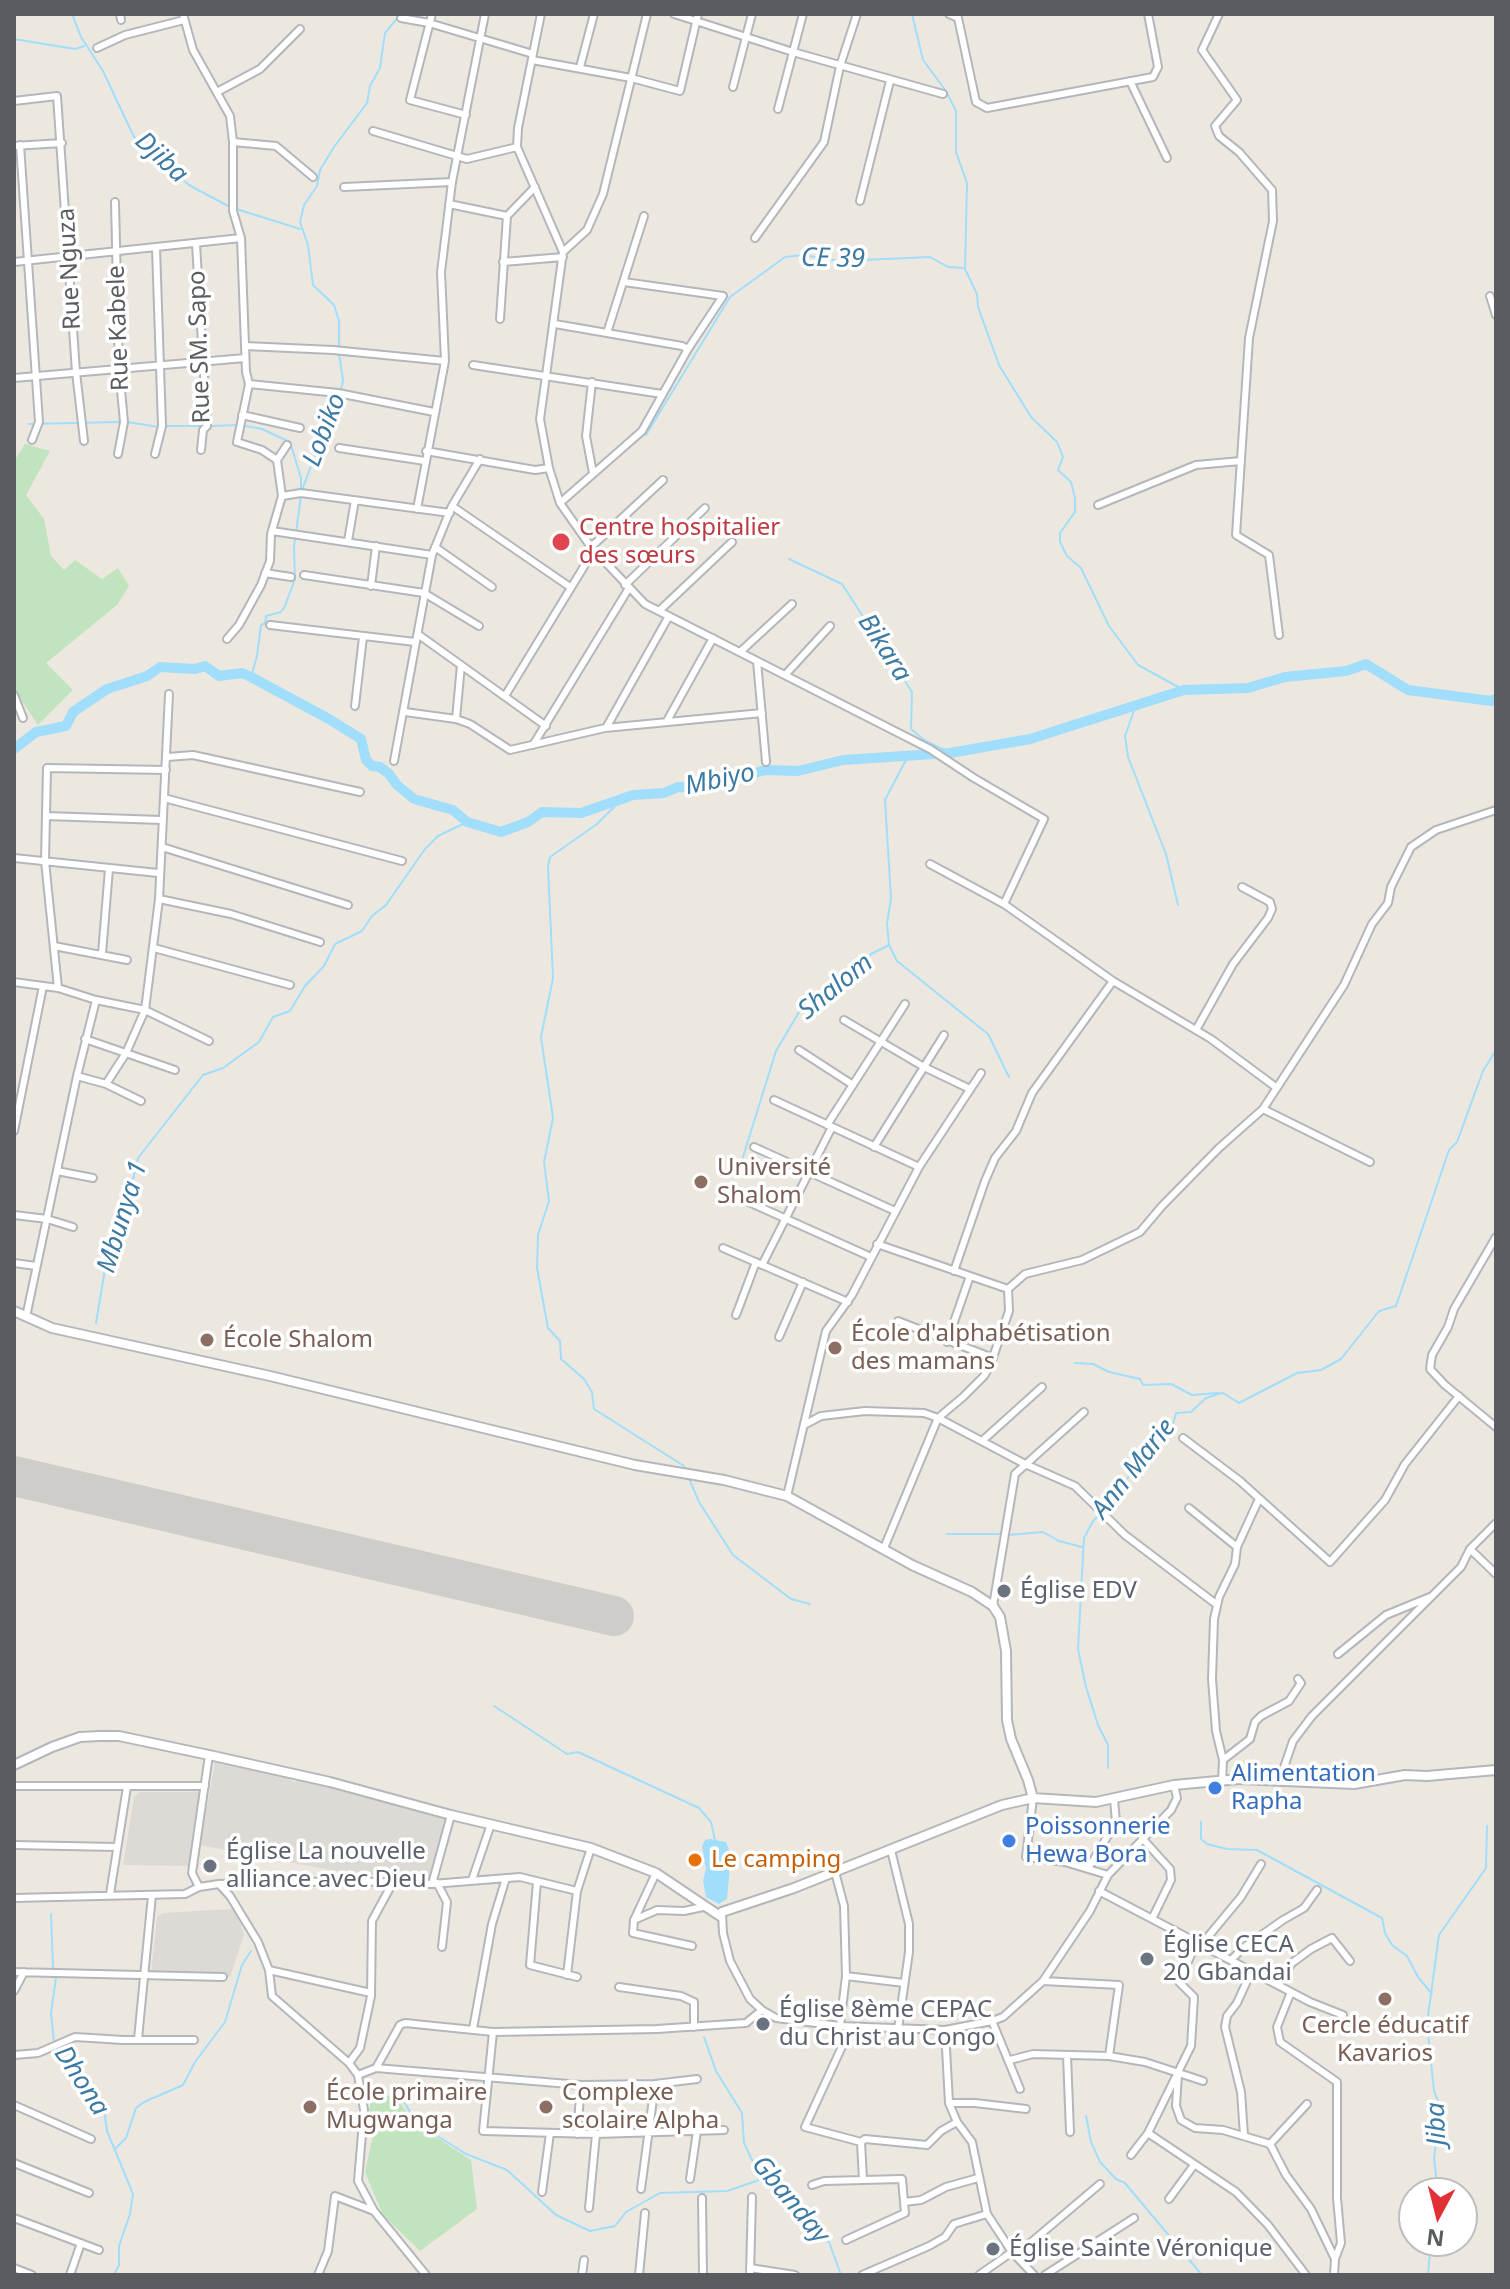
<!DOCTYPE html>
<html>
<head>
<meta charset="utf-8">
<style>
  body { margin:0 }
  #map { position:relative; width:1510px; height:2289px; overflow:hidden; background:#ece8e0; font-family:"Noto Sans",sans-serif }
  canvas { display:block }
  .frame { position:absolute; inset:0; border:16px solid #595d61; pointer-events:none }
  .north { position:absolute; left:1398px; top:2177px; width:80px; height:80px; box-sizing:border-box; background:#fff; border:2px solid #bdbec0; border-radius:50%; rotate:187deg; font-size:22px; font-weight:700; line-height:32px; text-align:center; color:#595d61 }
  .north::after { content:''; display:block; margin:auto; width:28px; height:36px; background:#e13036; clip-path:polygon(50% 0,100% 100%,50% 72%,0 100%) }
</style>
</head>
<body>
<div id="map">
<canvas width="1510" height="2289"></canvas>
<div class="frame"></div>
<div class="north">N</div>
</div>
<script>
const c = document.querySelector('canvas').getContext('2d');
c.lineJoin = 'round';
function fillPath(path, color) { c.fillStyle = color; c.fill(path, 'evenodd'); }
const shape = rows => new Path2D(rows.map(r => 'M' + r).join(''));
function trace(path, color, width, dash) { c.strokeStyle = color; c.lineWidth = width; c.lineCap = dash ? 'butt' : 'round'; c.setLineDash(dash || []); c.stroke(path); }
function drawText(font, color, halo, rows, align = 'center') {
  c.font = font + ' "Noto Sans",sans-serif'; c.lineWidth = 7; c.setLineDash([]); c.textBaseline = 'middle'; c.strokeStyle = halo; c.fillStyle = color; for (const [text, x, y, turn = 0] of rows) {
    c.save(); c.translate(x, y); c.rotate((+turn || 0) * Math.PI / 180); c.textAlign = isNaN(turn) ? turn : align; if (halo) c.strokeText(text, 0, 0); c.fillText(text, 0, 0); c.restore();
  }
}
const industrial = shape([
  [215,1761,285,1776,294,1782,299,1780,403,1804,448,1818,431,1879,346,1873,200,1845],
  [140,1792,202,1792,194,1866,123,1865,134,1797],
  [233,1909,237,1912,244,1935,230,1977,155,1976,151,1973,157,1917,162,1913]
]);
const green = shape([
  [25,444,50,451,26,495,44,519,51,556,64,570,75,560,102,579,118,568,129,586,117,605,46,663,73,690,38,725,14,689,14,461],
  [373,2088,399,2101,413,2122,471,2160,477,2209,420,2251,383,2215,365,2172,373,2136,369,2111]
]);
const water = shape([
  [710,1839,726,1842,731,1855,727,1899,719,1904,706,1897,703,1881,706,1869,702,1846,705,1840]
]);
const stream = shape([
  [72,14,81,37,103,71,134,137,189,185,230,207,300,229],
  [912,14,923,60,946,91,956,111,956,152,967,183,965,269,977,294,978,307,999,365,1031,417,1057,442,1063,457,1058,470,1071,482,1075,498,1075,512,1060,533,1060,542,1067,556,1081,568,1109,626,1138,665,1184,690],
  [14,39,75,49,84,46],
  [339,347,339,321,334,305,313,285,308,245,300,222,304,205,317,186,320,170,334,147,367,103,370,86,380,68,385,33,401,14],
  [339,353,343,381,341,390],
  [127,422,159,427],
  [29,424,120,422],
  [166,426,203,426],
  [210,426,240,425,262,429,290,442,301,478,301,491],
  [646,435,730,297,785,257,803,255,840,261,930,257,948,267,963,268],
  [302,490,318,448,332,420,339,396],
  [789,559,842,584,912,692,911,729,924,740,950,753],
  [251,677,257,656,261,625,265,623,266,616,281,612,285,606,295,579,294,547,301,496],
  [1136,705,1125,736,1128,757,1166,854,1178,905],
  [909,754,885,800,891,898,887,924,889,945,897,961,988,1034,1009,1077],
  [620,801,597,824,550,857,548,867,553,978,541,1037,553,1118,544,1162,549,1201,538,1235,537,1268,548,1328,560,1341,561,1359,584,1379,592,1392,594,1409,684,1466,686,1470],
  [738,1173,776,1051,799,1012,859,969,871,954,889,945],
  [96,1323,109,1245,125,1213,138,1158,203,1075,223,1068,259,1042,273,1017,290,1011,305,986,324,966,335,944,362,931,372,916,386,905,425,849,438,836,467,822],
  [1075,1363,1093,1364,1109,1372,1140,1379,1143,1385,1171,1384,1192,1395,1218,1393],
  [1223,1393,1239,1403,1297,1373,1321,1370,1341,1359,1379,1311,1396,1306,1449,1150,1457,1142,1483,1071,1496,1050],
  [688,1476,699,1502,733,1555,791,1599,810,1604],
  [947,1534,1001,1534],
  [1008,1535,1043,1532,1059,1541,1082,1547],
  [494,1706,567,1754,578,1752,699,1808,711,1822,715,1840],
  [1108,1768,1108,1745,1098,1725,1086,1687,1078,1649,1084,1538,1093,1521,1115,1499,1132,1471,1140,1468,1156,1439,1172,1427,1176,1413,1191,1412,1206,1398,1222,1393],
  [1201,1822,1201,1839,1207,1844,1227,1849,1257,1850,1382,1918,1385,1933,1392,1945,1407,1956,1418,1977,1432,1994],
  [51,1914,53,1968,55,1971],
  [704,2037,716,2071,742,2113,744,2143,755,2166,791,2208,800,2212,829,2242,841,2275],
  [54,2043,51,2013,56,1978],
  [58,2049,73,2069,83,2092,104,2109,107,2131,133,2194,130,2214,119,2246,119,2265,114,2275],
  [402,2099,418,2124,466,2154,507,2170,556,2215,590,2231,615,2226,626,2212,660,2193,727,2191,765,2178],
  [1086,2116,1091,2142,1100,2162,1116,2179,1125,2183,1202,2275],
  [116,2148,126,2138,136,2108,144,2102,183,2085,195,2062,225,2022,242,1965,251,1951],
  [1438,2193,1434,2158,1438,2129,1438,2101,1434,2091,1427,2023,1439,1935,1486,1868,1487,1826],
  [1428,2275,1431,2241]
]);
const river = shape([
  [14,749,36,732,66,726,73,712,107,689,147,676,160,667,195,669,205,666,219,676,242,673,251,677,329,719,361,739,366,760,372,766,380,767,389,774,397,785,414,799,453,810,467,822,501,832,528,822,542,812,581,813,633,795,664,793,678,787,702,788,720,778,738,778,765,770,798,771,843,760,950,753,1030,739,1184,690,1248,688,1285,677,1346,671,1366,664,1408,690,1491,701,1496,699]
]);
const runway = shape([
  [14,1476,614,1616]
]);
const minor = shape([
  [120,14,121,20],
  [183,14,193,50,230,116,233,142,233,211,241,238,246,372,249,384,237,442,262,450,277,460,282,496,271,534,270,561,261,585,239,625,227,639],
  [432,14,410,100,466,115],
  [541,14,518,128,517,147,563,252,540,419,549,468,560,503,591,547,645,604,930,749,974,778,1044,819,1004,904,1113,981,1211,1039,1277,1088],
  [674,14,793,52,943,94],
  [949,14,958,18,976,102,987,108,1153,77,1158,67,1148,14],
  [1219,14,1202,50,1237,100,1215,126,1219,136,1239,152,1272,190,1273,221,1249,338,1236,535,1269,555,1279,635],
  [401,18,429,23,533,54],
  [97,48,125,35,184,20],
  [532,60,631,78,680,91,698,14],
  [580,67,594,14],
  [1130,81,1167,158],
  [733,87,752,14],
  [217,92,260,69,300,29],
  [14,101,57,96,76,372,84,441],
  [778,109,803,14],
  [373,131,467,159,517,147],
  [233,142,276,146,313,177],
  [20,145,39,422,32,440],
  [14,146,62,143],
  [344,187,452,182],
  [860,201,890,81],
  [115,202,119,369,124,422,118,454],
  [449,204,507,216],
  [755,238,824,142,840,66,857,14],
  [196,244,207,426,203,430,201,450],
  [563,252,587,230,603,194,647,14],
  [14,262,241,238],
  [503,262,563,257],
  [1490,296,1496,315],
  [500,319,507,216,535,187],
  [555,324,682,346,688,349],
  [607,333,644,216],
  [245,346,333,350,445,361],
  [473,365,662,394],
  [14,378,245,358],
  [592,382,586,436,593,473],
  [249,384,338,393,434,412],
  [242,415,300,428],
  [339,448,425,461],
  [426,451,535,470,549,468],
  [155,454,162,426,156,248],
  [277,460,287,445],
  [282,496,301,493,450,513],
  [560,503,642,431,688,349,723,296,624,282],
  [1098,505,1196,465,1241,461],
  [452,506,570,587],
  [417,509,445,361,441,272,452,182,485,14],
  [272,531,432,555],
  [348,541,355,500],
  [435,547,492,587],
  [591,547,663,480],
  [265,573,291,577],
  [304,575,424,593,479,626],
  [625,585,705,508],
  [371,586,376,546],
  [659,611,732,542],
  [270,625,415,642],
  [419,635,546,726],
  [740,652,792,604],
  [757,661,766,762],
  [785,675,830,626],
  [14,695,23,718],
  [505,696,594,550],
  [355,706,363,637],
  [405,712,456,719,470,724,510,750,605,728,762,713],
  [456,719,461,665],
  [667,721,713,638],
  [606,728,669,616],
  [533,745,629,588],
  [168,757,193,755,360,792],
  [394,761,432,555,452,506,480,459],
  [164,798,402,861],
  [46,816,161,820],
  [162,847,348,905],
  [14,858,158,873],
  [930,864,1004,904],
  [159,899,231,914,320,942],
  [54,946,127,960],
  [154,948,290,985],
  [102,954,109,869],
  [14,982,58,988,96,1000,145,1010,209,1041],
  [58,988,45,861,47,768,166,770],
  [844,1020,924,1067,970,1089],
  [1196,1030,1233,964,1268,918,1272,909,1270,902,1242,887],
  [85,1039,175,1070],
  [799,1050,853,1085],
  [77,1076,106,1084,141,1101],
  [106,1084,126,1053,145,1010,159,899,169,694],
  [774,1100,919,1167],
  [1263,1109,1370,1162],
  [827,1125,905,1004],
  [14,1131,43,986],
  [754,1147,895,1211],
  [874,1147,944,1035],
  [57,1171,93,1178],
  [733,1195,871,1257],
  [14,1215,47,1219,73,1227],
  [1496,1237,1454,1309,1448,1327,1432,1355,1430,1369,1445,1385,1496,1427],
  [877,1244,1008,1289],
  [723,1248,848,1302],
  [14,1263,36,1266],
  [762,1265,832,1127],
  [954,1271,985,1181,995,1158,1016,1131,1032,1093,1113,981],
  [736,1315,756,1262],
  [26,1317,77,1076,96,1000],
  [898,1321,993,1358],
  [779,1337,803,1282],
  [947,1342,970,1276],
  [804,1425,821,1416,865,1411,924,1413,938,1418,1025,1464,1075,1486,1125,1535,1216,1604],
  [1183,1438,1240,1481,1330,1562,1385,1500,1405,1464,1459,1396],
  [982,1441,1042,1387],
  [787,1496,826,1331,852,1295,919,1167,981,1073],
  [1189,1508,1237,1547],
  [884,1548,938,1418,963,1397,984,1376,990,1366,1009,1311,1008,1289,1025,1274,1082,1260,1140,1232,1162,1206,1219,1148,1263,1109,1344,985,1372,924,1388,903,1391,887,1411,847,1436,830,1496,810],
  [1470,1549,1496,1574],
  [993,1606,1015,1474,1084,1412],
  [1338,1654,1386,1615,1430,1597],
  [1223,1760,1216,1731,1212,1679,1214,1619,1219,1597,1235,1564,1237,1547,1259,1499],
  [1280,1779,1293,1741,1312,1716,1461,1567,1470,1549,1496,1523],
  [1222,1782,1223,1760,1250,1739,1255,1722,1261,1716,1289,1701,1301,1683,1298,1679],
  [14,1786,205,1786],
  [1033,1798,1026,1857,1065,1862,1108,1875],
  [1142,1838,1170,1869,1171,1880,1152,1919],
  [14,1845,117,1847],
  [891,1850,909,1924,909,1952,898,2029],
  [1088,1869,1116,1822,1114,1799],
  [835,1872,844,1906,846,1976,840,2026],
  [656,1873,634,1920,633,1933,692,1946],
  [472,1880,491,1824],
  [537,1882,530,1965,577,1977],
  [437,1883,447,1902,442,1947],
  [219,1884,230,1896,258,1942,269,1970,272,1996,349,2063,358,2075,364,2110,358,2181,374,2211,426,2275],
  [432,1884,451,1815],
  [199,1887,192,1873,209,1755],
  [1099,1891,1310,2002,1343,2015],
  [110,1894,127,1787],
  [14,1898,185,1894,199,1887,219,1884,351,1881,432,1884,520,1877,577,1891],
  [722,1914,723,1933,730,1961,750,1999,762,2010,776,2018,840,2026,945,2030,992,2021,1003,2017,1043,1981,1090,1911,1108,1875,1171,1810,1177,1798,1174,1785],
  [634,1920,657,1910,684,1911,703,1907],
  [1202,1944,1241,1897,1261,1864],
  [1232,1959,1243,1948,1283,1920,1304,1908,1317,1890],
  [269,1970,371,1993],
  [14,1972,223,1977],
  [567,1975,577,1891,591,1848],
  [846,1976,904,1983],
  [1043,1981,1119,1985,1109,2056],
  [1278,1985,1292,1963,1311,1949,1332,1938,1350,1961],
  [619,1987,681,1996,694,2002,694,2027],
  [14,1991,24,1972],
  [1291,1992,1277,2027,1280,2042,1337,2082,1337,2198,1341,2243,1335,2259],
  [992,2021,1020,2089],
  [851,2027,805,2127,861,2142,865,2139,927,2145,941,2131,957,2122],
  [473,2029,492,1924,506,1878],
  [945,2030,949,2103,957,2122,972,2142,987,2214,1012,2252,1034,2275],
  [493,2032,483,2131,596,2134,724,2130],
  [138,2039,152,1895],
  [14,2055,38,2053,75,2037,123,2040,194,2040],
  [1067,2055,1070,2132],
  [1010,2060,1033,2054,1109,2056,1145,2062,1203,2081],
  [349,2063,360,2048,371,1996,372,1921,392,1884],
  [376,2068,400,2025,405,2023,493,2032,657,2029,746,2023,762,2010],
  [1178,2074,1176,2106,1181,2120,1195,2128,1223,2130,1270,2144,1286,2175,1311,2209,1335,2259,1334,2275],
  [358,2075,376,2068,581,2085,655,2084,697,2079],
  [949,2103,975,2103,1026,2109],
  [14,2105,91,2139],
  [1148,2133,1236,2192,1268,2225,1306,2275],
  [577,2134,581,2085],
  [1244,2135,1241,2092,1225,2027,1227,2016,1237,2003,1252,1970],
  [861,2142,863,2180],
  [1270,2144,1307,2104],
  [1131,2155,1148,2133,1191,2046,1194,1997,1179,1982,1197,1941],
  [14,2163,89,2193],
  [690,2179,697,2131],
  [812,2185,824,2181,902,2179,904,2202,921,2200,946,2187,978,2178],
  [641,2189,655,2084],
  [542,2192,550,2133],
  [702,2198,703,2275],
  [1169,2199,1194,2165],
  [589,2208,596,2134],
  [14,2218,99,2250],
  [846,2240,905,2213,904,2202],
  [1016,2255,1100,2184],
  [14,2268,32,2275],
  [750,2268,795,2275],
  [70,2275,81,2243],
  [318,2275,328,2251,335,2196,374,2211],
  [582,2275,584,2260],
  [639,2275,645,2213],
  [750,2275,752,2197],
  [862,2275,929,2246,945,2237,954,2224,987,2214],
  [979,2275,1012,2252],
  [1045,2275,1134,2218]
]);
const tertiary = shape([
  [14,1311,52,1328,270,1376,635,1465,724,1480,787,1496,912,1565,972,1592,993,1606,1000,1617,1006,1651,1007,1720,1011,1739,1028,1780,1033,1798],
  [14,1765,52,1747,80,1737,99,1736,119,1736,209,1755,330,1782,451,1815,591,1848,656,1873,720,1916,722,1912,794,1888,1002,1805,1033,1798,1096,1802,1174,1785,1239,1779,1354,1784,1405,1775,1427,1776,1496,1770]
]);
const markers = [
  [561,542,10,"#e0444e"],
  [701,1182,8,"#8d6e63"],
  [207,1340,8,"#8d6e63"],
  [835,1348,8,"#8d6e63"],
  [1004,1591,8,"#6b7280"],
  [1215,1788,8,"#3f7fe0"],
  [1009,1841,8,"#3f7fe0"],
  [695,1860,8,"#e8710a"],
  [210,1866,8,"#6b7280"],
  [1147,1959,8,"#6b7280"],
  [1385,1999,8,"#8d6e63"],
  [763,2024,8,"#6b7280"],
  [310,2107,8,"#8d6e63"],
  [546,2107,8,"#8d6e63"],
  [993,2249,8,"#6b7280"]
];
const streetNames = [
  ["Rue Nguza",70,269,-93],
  ["Rue Kabele",119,328,-92],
  ["Rue SM. Sapo",200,347,-92]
];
const healthNames = [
  ["Centre hospitalier",579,528],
  ["des sœurs",579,556]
];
const educationNames = [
  ["Université",717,1168],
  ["Shalom",717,1196],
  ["École d'alphabétisation",851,1334],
  ["des mamans",851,1362],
  ["École Shalom",223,1340],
  ["Cercle éducatif",1385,2026,"center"],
  ["Kavarios",1385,2054,"center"],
  ["École primaire",326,2093],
  ["Mugwanga",326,2121],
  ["Complexe",562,2093],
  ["scolaire Alpha",562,2121]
];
const worshipNames = [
  ["Église EDV",1020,1591],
  ["Église La nouvelle",226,1852],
  ["alliance avec Dieu",226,1880],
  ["Église CECA",1163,1945],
  ["20 Gbandai",1163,1973],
  ["Église 8ème CEPAC",779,2010],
  ["du Christ au Congo",779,2038],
  ["Église Sainte Véronique",1009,2249]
];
const shopNames = [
  ["Alimentation",1231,1774],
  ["Rapha",1231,1802],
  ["Poissonnerie",1025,1827],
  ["Hewa Bora",1025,1855]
];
const foodNames = [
  ["Le camping",711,1860]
];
const waterNames = [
  ["Djiba",161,158,43],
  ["CE 39",833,259,1],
  ["Lobiko",325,430,-69],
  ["Bikara",884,648,57],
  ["Mbiyo",720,780,-12],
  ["Shalom",836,987,-39],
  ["Mbunya 1",123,1217,-73],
  ["Ann Marie",1134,1469,-52],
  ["Dhona",81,2081,57],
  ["Jiba",1437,2124,-92],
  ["Gbanday",790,2200,50]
];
fillPath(industrial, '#dddad5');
fillPath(green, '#c1e3bd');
fillPath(water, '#a1defb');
trace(stream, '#a1defb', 2);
trace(river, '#a1defb', 10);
trace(runway, '#cecdc9', 40);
trace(minor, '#b3b7bb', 10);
trace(tertiary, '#b3b7bb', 12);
trace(minor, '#fff', 6);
trace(tertiary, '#fff', 8);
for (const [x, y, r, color] of markers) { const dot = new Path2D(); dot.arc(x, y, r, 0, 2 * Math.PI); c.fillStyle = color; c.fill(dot); trace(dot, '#fff', 3); }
drawText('24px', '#595d61', '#fff', streetNames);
drawText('24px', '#be3a42', '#fff', healthNames, 'left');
drawText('24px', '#785e54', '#fff', educationNames, 'left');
drawText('24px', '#5b616d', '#fff', worshipNames, 'left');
drawText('24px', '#366cbe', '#fff', shopNames, 'left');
drawText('24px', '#c56008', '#fff', foodNames, 'left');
drawText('italic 26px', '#3d7aa3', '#fff', waterNames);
</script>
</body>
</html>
